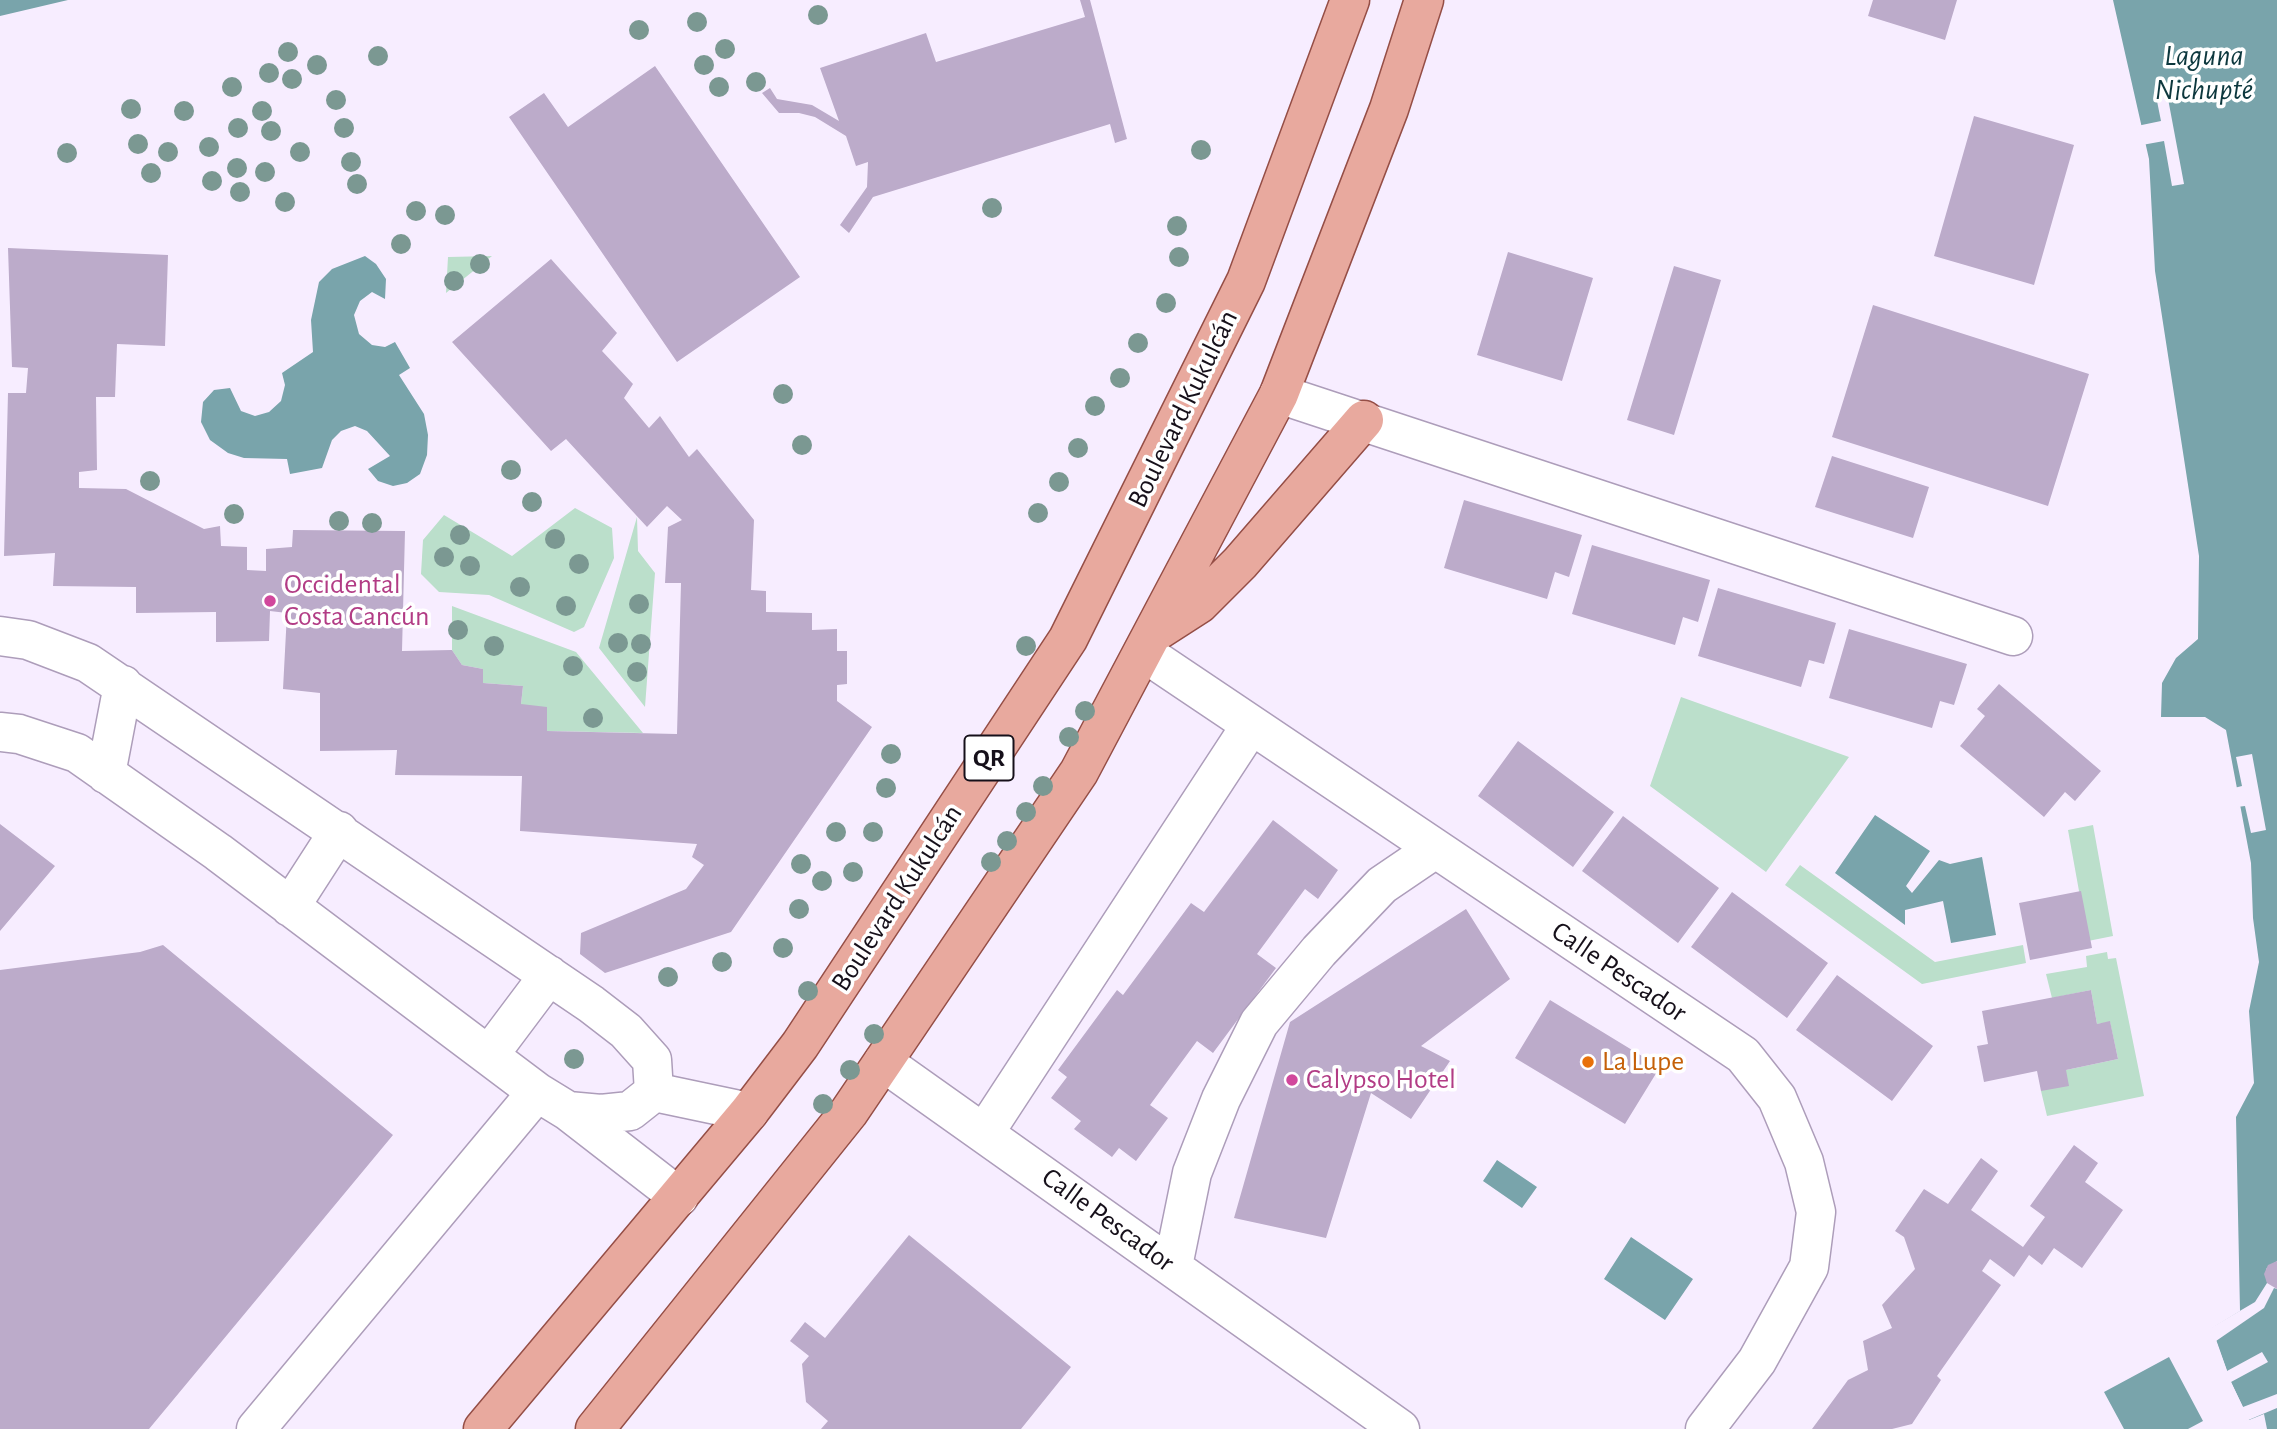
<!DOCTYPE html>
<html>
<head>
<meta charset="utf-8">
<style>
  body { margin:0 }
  canvas { display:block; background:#f7edff }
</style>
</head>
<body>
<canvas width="2277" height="1429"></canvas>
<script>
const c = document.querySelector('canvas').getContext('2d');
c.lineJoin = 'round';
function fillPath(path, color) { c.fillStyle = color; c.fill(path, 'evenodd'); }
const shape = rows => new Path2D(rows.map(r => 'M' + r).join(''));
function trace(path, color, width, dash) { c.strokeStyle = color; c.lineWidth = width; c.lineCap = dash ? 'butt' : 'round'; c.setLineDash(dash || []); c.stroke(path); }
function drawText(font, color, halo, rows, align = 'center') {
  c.font = font + ' "Alegreya Sans",sans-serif'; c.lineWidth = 7; c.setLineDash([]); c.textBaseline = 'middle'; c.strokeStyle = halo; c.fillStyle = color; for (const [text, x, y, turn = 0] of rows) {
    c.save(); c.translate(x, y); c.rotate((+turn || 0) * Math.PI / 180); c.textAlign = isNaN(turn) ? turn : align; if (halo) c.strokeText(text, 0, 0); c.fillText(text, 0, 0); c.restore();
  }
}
const green = shape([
  [492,256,446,293,448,257],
  [575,508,612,528,614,558,584,627,574,632,489,595,439,592,421,574,423,540,444,515,512,556],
  [637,517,638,551,655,573,645,707,599,648],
  [452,606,576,652,643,733,547,731,521,704,523,686,483,683,483,669,462,665,452,650],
  [1681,697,1849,757,1766,872,1650,786],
  [2093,825,2113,936,2088,941,2068,830],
  [1800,865,1935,962,2023,945,2026,963,1922,984,1785,885],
  [2107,952,2108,959,2116,958,2144,1096,2047,1116,2041,1091,2066,1070,2118,1059,2110,1022,2097,1024,2091,990,2052,998,2046,974,2087,967,2086,956]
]);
const water = shape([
  [0,0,68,0,0,16],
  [2113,0,2277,0,2277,1429,2267,1429,2264,1414,2249,1420,2231,1382,2212,1328,2240,1311,2236,1117,2254,1083,2249,1011,2259,962,2253,918,2251,863,2226,730,2205,717,2161,717,2162,683,2176,658,2198,639,2199,556,2155,271,2149,159],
  [365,256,376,264,386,279,385,299,372,292,360,301,354,315,359,334,372,345,385,347,395,342,410,368,399,375,424,414,428,435,427,455,420,474,407,483,393,486,378,481,368,469,390,456,367,431,355,426,341,431,332,440,322,468,290,474,287,459,244,458,228,453,210,440,201,422,203,402,214,390,230,388,241,411,255,416,269,412,281,401,285,385,282,373,313,352,311,320,319,282,332,269],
  [1875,815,1930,851,1906,886,1912,893,1939,860,1950,864,1982,857,1996,935,1951,943,1943,901,1905,910,1905,925,1835,873],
  [1497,1160,1537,1187,1522,1208,1483,1181],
  [1631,1237,1693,1279,1665,1320,1604,1279],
  [2169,1357,2203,1421,2188,1429,2124,1429,2104,1392]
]);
const pier = shape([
  [2166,88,2184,184,2172,186,2164,141,2142,145,2137,126,2161,121,2155,91],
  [2252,754,2266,830,2251,833,2245,806,2237,807,2234,788,2242,786,2236,757],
  [2277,1261,2277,1289,2274,1288,2264,1308,2216,1341,2227,1371,2262,1352,2268,1362,2231,1382,2243,1407,2277,1394,2277,1408,2246,1421,2228,1384,2209,1329,2255,1302,2267,1283,2266,1269]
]);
const building = shape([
  [1080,0,1090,0,1127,139,1115,143,1110,124,873,197,849,233,840,225,867,187,868,162,856,166,846,136,815,117,799,113,779,113,762,93,770,88,777,99,812,105,839,121,820,68,926,33,936,62,1085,17],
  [1873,0,1957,0,1945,40,1868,16],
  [655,66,800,277,677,362,509,117,544,93,568,127],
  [1974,116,2074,145,2034,285,1934,256],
  [8,248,168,255,165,346,117,344,115,397,96,397,97,470,79,472,79,488,126,489,204,529,220,526,221,546,247,547,247,570,266,571,266,549,292,547,293,530,405,531,402,651,452,650,462,665,483,669,483,683,523,686,521,704,547,707,547,731,677,734,681,583,665,583,668,527,682,520,667,506,647,527,566,439,551,451,452,342,551,259,617,333,602,351,633,384,624,398,649,428,660,416,689,457,697,449,754,520,751,590,766,591,766,612,812,613,812,630,837,629,837,651,847,651,847,684,837,685,837,701,872,727,731,932,605,973,580,954,581,933,686,889,704,865,692,857,697,844,520,831,522,776,395,775,397,750,320,751,320,693,283,689,287,613,270,611,269,641,216,642,216,612,136,613,136,587,53,586,55,553,4,556,8,393,26,393,28,368,12,367],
  [1508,252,1593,278,1562,381,1477,355],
  [1674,266,1721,280,1674,435,1627,420],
  [1873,305,2089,374,2048,506,1832,437],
  [1832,456,1929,487,1913,538,1815,507],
  [1464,500,1582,535,1569,577,1555,572,1547,599,1444,568],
  [1592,545,1710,580,1698,622,1683,617,1675,645,1572,614],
  [1718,588,1836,623,1824,664,1809,660,1801,687,1698,656],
  [1849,629,1967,664,1954,705,1940,701,1932,728,1829,698],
  [1999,684,2101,771,2075,801,2065,792,2044,817,1960,746,1985,716,1977,709],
  [1518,741,1614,812,1573,867,1478,796],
  [1623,816,1719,888,1678,943,1582,871],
  [1273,820,1338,870,1318,899,1305,889,1257,954,1276,968,1213,1053,1197,1041,1150,1105,1168,1118,1136,1161,1119,1148,1112,1157,1074,1129,1081,1121,1051,1098,1067,1077,1058,1070,1117,990,1123,995,1191,903,1204,912],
  [0,824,55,866,0,931],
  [2081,891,2092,948,2030,960,2019,903],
  [1732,892,1828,963,1787,1018,1691,947],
  [1466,909,1510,979,1421,1046,1450,1061,1411,1119,1371,1093,1326,1238,1234,1218,1290,1022],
  [163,945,393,1135,149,1429,0,1429,0,970,140,952],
  [1837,975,1933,1046,1892,1101,1796,1030],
  [2091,990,2097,1024,2110,1021,2118,1059,2066,1070,2069,1086,2041,1091,2037,1071,1984,1082,1977,1046,1988,1044,1982,1011],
  [1550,1000,1660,1067,1625,1124,1515,1058],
  [2074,1145,2098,1163,2085,1182,2123,1210,2082,1268,2054,1248,2042,1265,2029,1255,2014,1277,1990,1259,1982,1271,2001,1285,1937,1376,1941,1380,1912,1424,1892,1429,1812,1429,1848,1380,1868,1370,1863,1341,1892,1328,1882,1305,1915,1269,1904,1237,1895,1231,1924,1189,1948,1204,1981,1158,1998,1171,1971,1210,2023,1247,2045,1217,2030,1206],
  [909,1235,1071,1367,1021,1429,821,1429,828,1421,806,1402,802,1364,809,1356,790,1341,805,1322,825,1338],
  [2277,1261,2277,1289,2267,1283,2264,1274,2268,1265]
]);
const minor = shape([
  [1279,394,2013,636],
  [0,636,28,640,88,663,591,1004,626,1031,652,1060,654,1092,749,1112],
  [1143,652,1743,1055,1777,1098,1804,1162,1816,1212,1809,1267,1757,1361,1705,1429],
  [0,732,19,734,77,753,218,852,537,1092,568,1111,601,1114,630,1111,654,1092],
  [106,774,123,685],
  [290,907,339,831],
  [489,1055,549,975],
  [883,1062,1400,1429],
  [568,1111,679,1197],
  [985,1132,1251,725],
  [1173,1266,1192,1173,1221,1099,1259,1023,1319,951,1382,885,1435,849],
  [256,1429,537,1092]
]);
const major = shape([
  [1157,631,1199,604,1240,563,1364,420],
  [483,1429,749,1112,800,1045,1068,639,1246,281,1350,0],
  [595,1429,849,1112,1079,772,1279,394,1389,109,1424,0]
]);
const trees = [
  [818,15],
  [697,22],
  [639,30],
  [725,49],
  [288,52],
  [378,56],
  [317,65],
  [704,65],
  [269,73],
  [292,79],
  [756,82],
  [232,87],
  [719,87],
  [336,100],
  [131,109],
  [184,111],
  [262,111],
  [238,128],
  [344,128],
  [271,131],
  [138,144],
  [209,147],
  [1201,150],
  [168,152],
  [300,152],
  [67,153],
  [351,162],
  [237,168],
  [265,172],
  [151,173],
  [212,181],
  [357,184],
  [240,192],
  [285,202],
  [992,208],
  [416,211],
  [445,215],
  [1177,226],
  [401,244],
  [1179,257],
  [480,264],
  [454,281],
  [1166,303],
  [1138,343],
  [1120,378],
  [783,394],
  [1095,406],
  [802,445],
  [1078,448],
  [511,470],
  [150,481],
  [1059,482],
  [532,502],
  [1038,513],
  [234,514],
  [339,521],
  [372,523],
  [460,535],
  [555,539],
  [444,557],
  [579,564],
  [470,566],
  [520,587],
  [639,604],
  [566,606],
  [458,630],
  [618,643],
  [641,644],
  [494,646],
  [1026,646],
  [573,666],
  [637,672],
  [1085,711],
  [593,718],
  [1069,737],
  [891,754],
  [1043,786],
  [886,788],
  [1026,812],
  [836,832],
  [873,832],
  [1007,841],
  [991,862],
  [801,864],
  [853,872],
  [822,881],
  [799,909],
  [783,948],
  [722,962],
  [668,977],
  [808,991],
  [874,1034],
  [574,1059],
  [850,1070],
  [823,1104]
];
const markers = [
  [270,601,7,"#d1479c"],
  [1588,1062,7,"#e8710a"],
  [1292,1080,7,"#d1479c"]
];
const shields = [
  [989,758,49]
];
const shieldNames = [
  ["QR",989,758]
];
const streetNames = [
  ["Boulevard Kukulcán",1183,409,-64],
  ["Boulevard Kukulcán",897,898,-57],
  ["Calle Pescador",1619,972,34],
  ["Calle Pescador",1108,1220,36]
];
const hotelNames = [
  ["Occidental",284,585],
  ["Costa Cancún",284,617],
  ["Calypso Hotel",1306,1080]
];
const foodNames = [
  ["La Lupe",1602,1062]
];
const waterNames = [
  ["Laguna",2204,56],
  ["Nichupté",2204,90]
];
fillPath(green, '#bbdfcb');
fillPath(water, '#79a4ab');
fillPath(pier, '#f7edff');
fillPath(building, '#bcabca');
trace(minor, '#ad9dba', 41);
trace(major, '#954e46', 41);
trace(minor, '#fff', 38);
trace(major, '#e8a99e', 38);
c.fillStyle = '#7b9892';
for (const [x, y] of trees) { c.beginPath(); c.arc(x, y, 10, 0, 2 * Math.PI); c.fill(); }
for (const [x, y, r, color] of markers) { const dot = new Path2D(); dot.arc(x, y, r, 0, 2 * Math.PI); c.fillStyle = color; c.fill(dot); trace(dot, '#fff', 2.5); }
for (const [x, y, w] of shields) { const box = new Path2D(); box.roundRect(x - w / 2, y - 22.5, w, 45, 5); c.fillStyle = '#fff'; c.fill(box); trace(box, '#16101a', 2); }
drawText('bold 26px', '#16101a', null, shieldNames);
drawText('28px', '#16101a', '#fff', streetNames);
drawText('28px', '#b23c85', '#fff', hotelNames, 'left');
drawText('28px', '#c56008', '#fff', foodNames, 'left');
drawText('italic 30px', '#0d383e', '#fff', waterNames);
</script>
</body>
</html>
